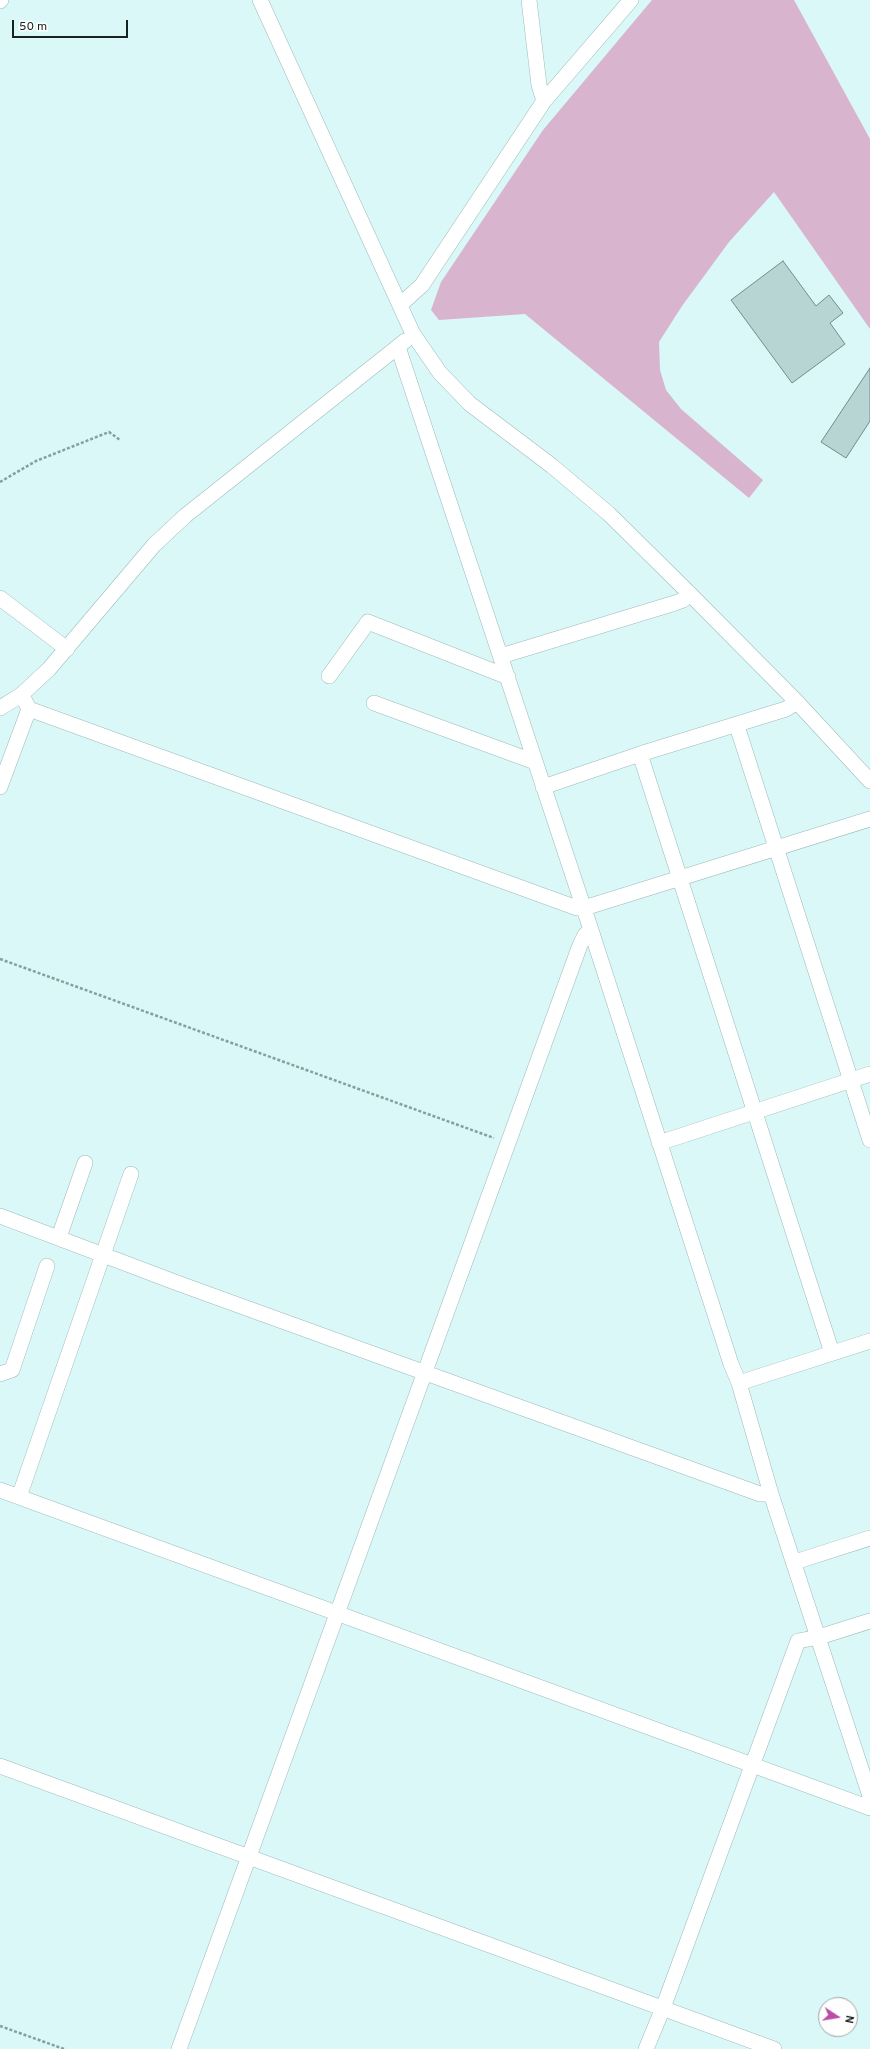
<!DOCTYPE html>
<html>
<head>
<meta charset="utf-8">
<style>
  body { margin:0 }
  #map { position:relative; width:870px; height:2049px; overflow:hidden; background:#d9f8f7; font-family:Overpass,sans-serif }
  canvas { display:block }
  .north { position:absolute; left:818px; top:1997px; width:40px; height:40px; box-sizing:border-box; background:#fefefe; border:1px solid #a2a6a6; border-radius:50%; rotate:102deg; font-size:11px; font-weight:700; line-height:16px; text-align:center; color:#172221 }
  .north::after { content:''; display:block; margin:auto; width:14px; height:18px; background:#bc4ba8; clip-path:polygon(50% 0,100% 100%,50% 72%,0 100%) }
  .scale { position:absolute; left:12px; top:20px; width:116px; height:18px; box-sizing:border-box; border:2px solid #172221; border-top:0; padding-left:5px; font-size:12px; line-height:14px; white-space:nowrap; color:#172221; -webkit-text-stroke:3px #fefefe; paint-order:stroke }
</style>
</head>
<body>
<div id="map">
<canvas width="870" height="2049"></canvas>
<div class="north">N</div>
<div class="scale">50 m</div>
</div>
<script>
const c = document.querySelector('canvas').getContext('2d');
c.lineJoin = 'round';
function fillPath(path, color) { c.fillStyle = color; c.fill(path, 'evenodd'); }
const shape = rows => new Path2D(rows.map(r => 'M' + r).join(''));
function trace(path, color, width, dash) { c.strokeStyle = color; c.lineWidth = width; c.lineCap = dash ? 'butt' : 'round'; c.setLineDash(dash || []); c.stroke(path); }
const forest = shape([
  [652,0,794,0,870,139,870,329,774,192,729,242,682,306,659,342,660,370,666,390,681,409,763,480,749,498,525,314,439,320,431,310,441,282,543,130]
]);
const building = shape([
  [783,261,816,306,829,295,843,313,830,323,845,344,792,383,731,300,783,261],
  [870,368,870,421,846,458,821,442,870,368]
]);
const path = shape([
  [0,482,36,461,109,432,120,440],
  [0,959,494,1138],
  [0,2026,64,2049]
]);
const minor = shape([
  [260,0,413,334,440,373,470,404,552,466,609,514,689,593,797,702,870,781],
  [529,0,539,85,544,101],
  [0,1,1,0],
  [400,305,422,285,544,101,631,0],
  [398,347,591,930,731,1364,739,1383,771,1494,870,1796],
  [0,598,67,649],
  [501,656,675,603,683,600,689,593],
  [329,676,368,622,508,677],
  [374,703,535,762],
  [0,708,21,695,49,669,154,545,185,516,405,341],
  [29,709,577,908,584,908,870,819],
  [737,726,870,1140],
  [640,754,832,1353],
  [0,787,29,709,25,701],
  [543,787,640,754,786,709,797,702],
  [659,1143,870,1074],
  [0,1216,180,1284,760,1494,771,1494],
  [59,1237,85,1163],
  [0,1374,12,1370,47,1266],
  [739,1383,870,1341],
  [0,1490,870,1808],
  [19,1497,131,1174],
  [795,1562,870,1538],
  [0,1766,774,2049],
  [179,2049,580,945,585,935,591,930],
  [646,2049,663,2008,798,1641,819,1637,870,1621]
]);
fillPath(forest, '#d9b4cf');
fillPath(building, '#b6d5d3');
trace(building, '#718d8c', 1);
trace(minor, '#9dbbb9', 16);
trace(path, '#879e9d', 2.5, [3, 2]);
trace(minor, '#fff', 15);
</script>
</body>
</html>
